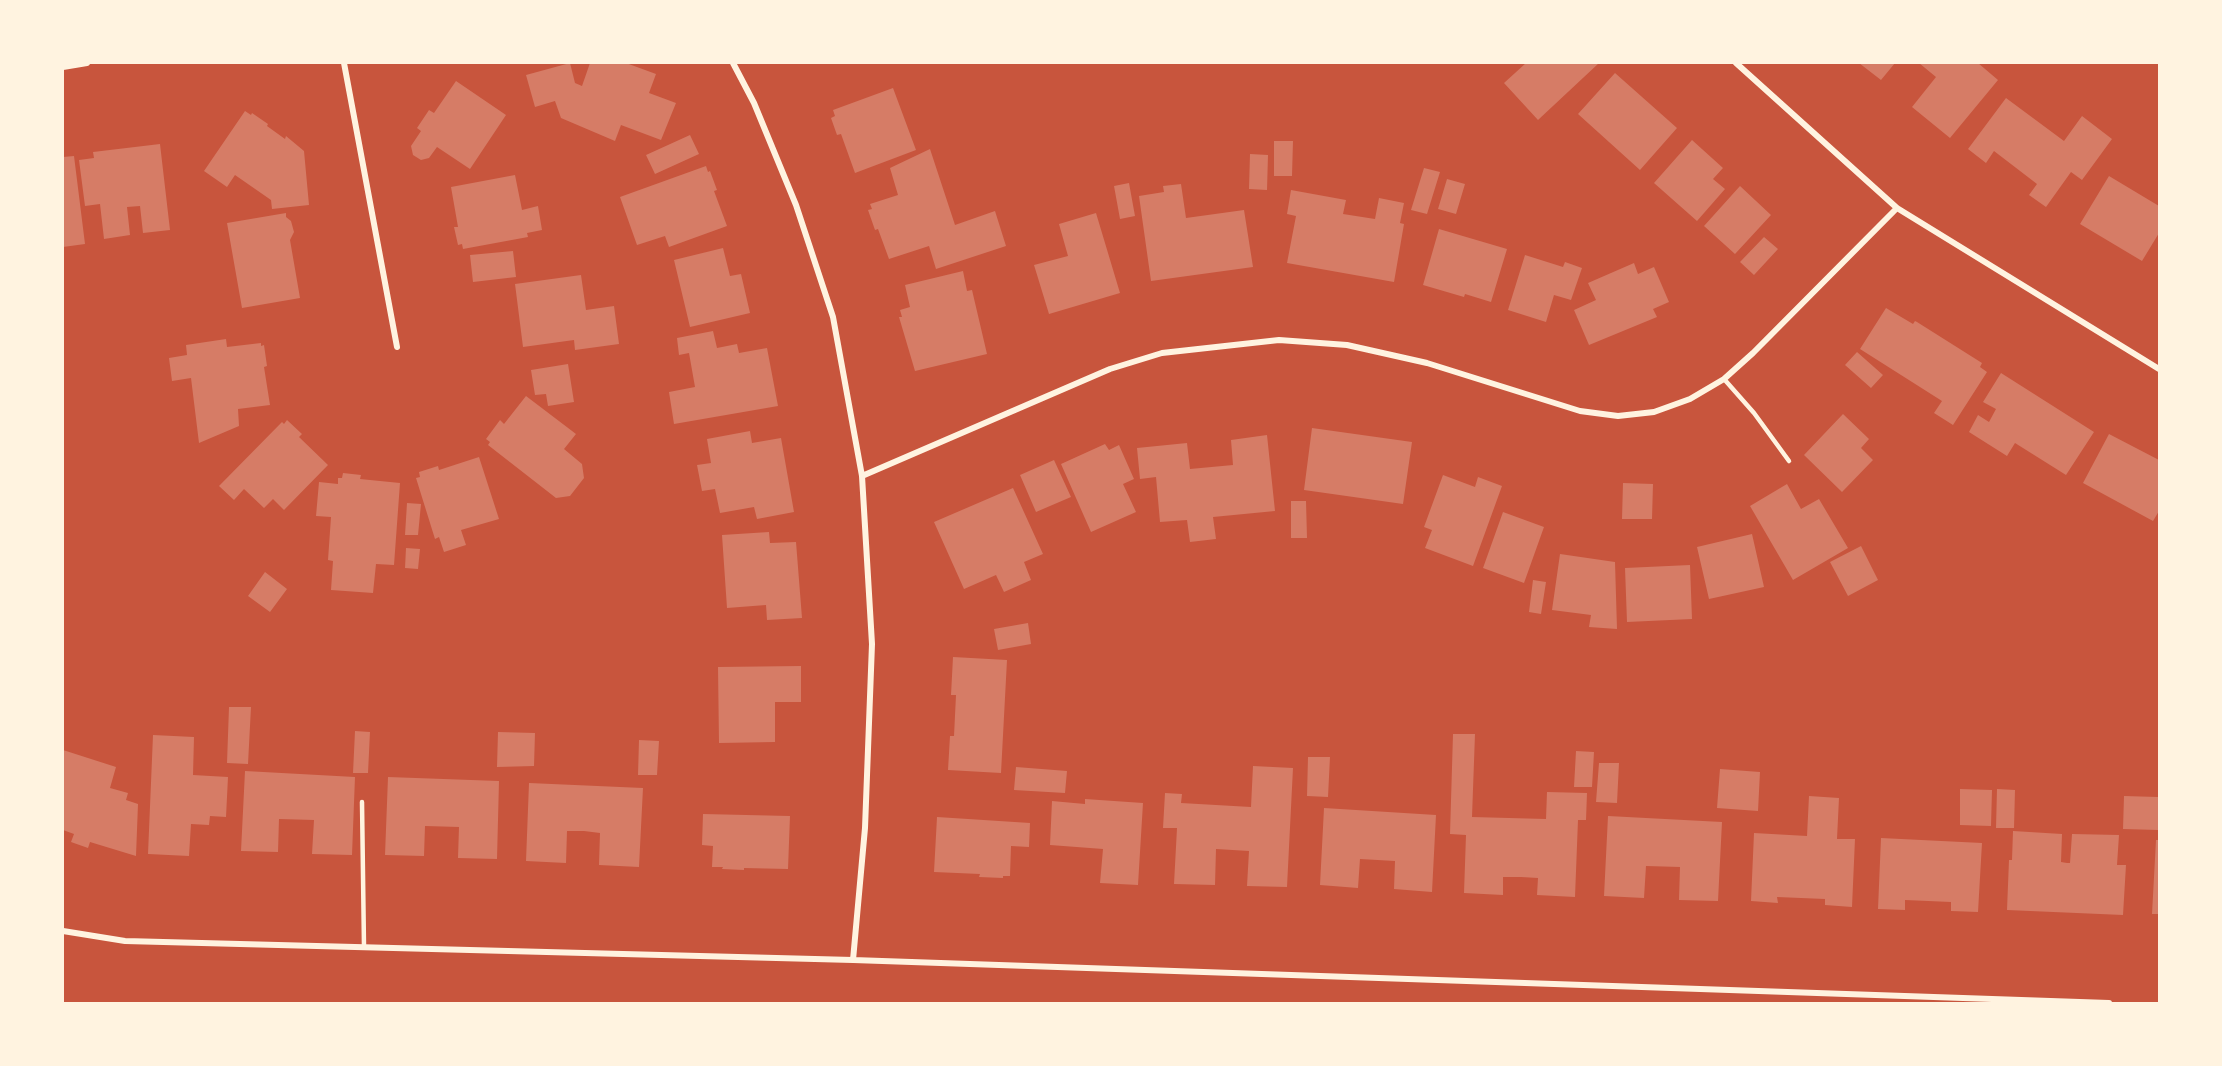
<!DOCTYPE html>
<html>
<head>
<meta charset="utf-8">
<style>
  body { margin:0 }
  #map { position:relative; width:2222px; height:1066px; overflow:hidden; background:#c8553d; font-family:Karla,sans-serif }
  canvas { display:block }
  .frame { position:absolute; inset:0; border:64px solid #fff3e0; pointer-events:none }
</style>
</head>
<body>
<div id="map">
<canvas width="2222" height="1066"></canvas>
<div class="frame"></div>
</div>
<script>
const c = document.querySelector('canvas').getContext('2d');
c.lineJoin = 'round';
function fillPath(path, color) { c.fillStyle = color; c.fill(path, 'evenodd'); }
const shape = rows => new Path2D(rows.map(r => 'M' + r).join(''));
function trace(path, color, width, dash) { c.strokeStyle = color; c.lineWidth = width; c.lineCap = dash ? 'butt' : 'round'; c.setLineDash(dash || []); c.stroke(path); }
const building = shape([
  [570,63,575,83,582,86,590,63,626,63,656,74,649,93,676,103,661,140,621,125,615,141,561,118,555,101,535,107,526,75],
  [1526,63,1599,63,1538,120,1504,83],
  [1859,63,1895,63,1881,80],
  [1919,63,1978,63,1998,80,1950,138,1912,107,1936,77],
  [1615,73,1677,128,1640,170,1578,114],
  [456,81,506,115,470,169,437,147,429,158,421,160,413,155,411,146,421,131,417,128,429,110,434,113],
  [893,88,916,150,855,173,841,134,837,135,831,118,835,116,833,110],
  [2006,98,2064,141,2082,116,2112,139,2082,180,2071,172,2046,207,2029,195,2037,184,1994,151,1986,163,1968,149],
  [245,111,251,115,252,113,268,124,267,126,285,139,286,136,304,151,309,205,272,209,271,200,235,175,227,187,204,171],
  [690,135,699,154,655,174,646,155],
  [1692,140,1723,168,1713,179,1725,189,1697,221,1654,183],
  [1274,141,1293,141,1292,176,1274,176],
  [160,144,170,230,143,233,140,206,127,207,130,235,104,239,100,204,85,206,79,160,94,158,93,152],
  [930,149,955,225,995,211,1006,246,936,269,929,246,889,259,878,229,875,230,868,210,872,209,870,204,898,195,890,168],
  [1250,154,1268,155,1267,190,1249,189],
  [74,156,85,244,63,247,63,157],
  [706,166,708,172,710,171,717,190,714,191,727,226,669,247,665,236,637,245,620,197],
  [1424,168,1440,172,1427,214,1411,210],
  [515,175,522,210,538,206,542,230,527,233,528,237,463,249,462,244,458,245,454,227,458,227,451,187],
  [2109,176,2159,206,2159,233,2142,261,2080,224],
  [1447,179,1465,184,1456,214,1438,209],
  [1129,183,1135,216,1120,219,1114,186],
  [1181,184,1186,218,1244,210,1253,267,1151,281,1139,196,1164,192,1163,186],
  [1740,186,1771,215,1735,254,1704,226],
  [1291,190,1346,200,1343,214,1375,219,1379,198,1404,203,1400,223,1404,224,1394,282,1287,263,1296,216,1287,214],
  [286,213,286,217,291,221,294,232,290,240,300,298,242,308,227,223],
  [1096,213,1120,293,1049,314,1034,265,1068,256,1059,224],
  [1439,229,1507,249,1491,302,1465,294,1464,297,1423,285],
  [1764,237,1778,249,1754,275,1740,262],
  [723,248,730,276,741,274,750,313,690,327,674,260],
  [513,251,516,277,473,282,470,255],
  [1525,255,1563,267,1565,262,1582,268,1571,300,1554,295,1546,322,1508,310],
  [1634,263,1638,274,1654,267,1669,302,1653,309,1657,317,1589,345,1574,310,1596,300,1588,283],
  [963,271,967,291,972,290,987,354,915,371,899,317,902,317,900,310,910,307,905,285],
  [581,275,586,310,614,306,619,344,575,350,574,340,523,347,515,284],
  [1886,308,1913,324,1915,321,1917,322,1982,363,1980,367,1987,372,1953,425,1934,413,1942,401,1860,349],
  [713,331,717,348,737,344,739,353,767,348,778,406,674,424,669,392,695,387,689,353,679,355,677,338],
  [226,339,227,347,261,343,261,346,264,345,267,366,264,367,270,405,238,409,239,426,199,443,191,378,172,381,169,358,187,355,186,345],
  [1857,352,1883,375,1871,388,1845,365],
  [568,364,574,402,548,406,546,394,535,395,531,370],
  [2001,373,2094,432,2066,475,2015,443,2007,456,1969,432,1978,415,1989,422,1996,409,1983,402],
  [526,396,576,434,564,449,582,464,584,478,570,496,556,498,488,445,490,442,486,439,500,420,504,424],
  [1843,414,1869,439,1861,448,1873,460,1842,492,1804,455],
  [287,420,302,434,299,437,328,465,284,510,273,499,264,508,244,489,234,500,219,486,282,422,284,424],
  [1312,428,1412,442,1403,504,1304,490],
  [750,431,752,443,781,438,794,512,757,519,754,507,720,513,715,489,702,491,697,465,711,463,707,439],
  [2109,434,2159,460,2159,511,2153,521,2083,483],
  [1267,435,1275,511,1213,517,1216,539,1190,542,1187,520,1160,522,1156,477,1140,479,1137,448,1187,443,1190,469,1233,465,1231,440],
  [1105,444,1109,450,1119,445,1134,479,1123,484,1136,512,1091,532,1061,464],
  [479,457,499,519,461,530,466,545,444,552,439,537,435,539,416,478,420,477,419,472,438,466,439,470],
  [1054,460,1071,497,1036,512,1020,475],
  [343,473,361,475,360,479,400,483,394,565,376,564,373,593,331,590,333,561,328,560,331,517,316,516,319,482,338,484,338,478,342,478],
  [1443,475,1475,487,1478,477,1502,486,1473,566,1425,548,1432,530,1424,527],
  [1623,483,1653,484,1652,519,1622,519],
  [1787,484,1801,509,1819,499,1848,548,1793,580,1750,506],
  [1013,488,1043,554,1024,562,1031,580,1004,592,996,575,964,589,934,522],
  [1291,501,1306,501,1307,538,1291,538],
  [407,503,421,504,418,535,405,535],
  [1503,512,1544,527,1524,583,1483,568],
  [769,532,770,543,796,542,802,618,767,620,766,605,727,608,722,535],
  [1752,534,1764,587,1709,599,1697,547],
  [1861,546,1878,580,1848,596,1830,562],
  [406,548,420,549,418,569,405,568],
  [1560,554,1615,562,1617,629,1589,627,1591,615,1552,610],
  [1690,565,1692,619,1627,622,1625,568],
  [265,572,287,589,270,612,248,596],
  [1533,580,1546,582,1541,614,1529,612],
  [1028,623,1031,644,998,650,994,629],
  [953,657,1007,660,1001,773,948,770,950,736,954,736,956,695,951,695],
  [801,666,801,702,775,702,775,742,719,743,718,667],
  [229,707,251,707,248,764,227,763],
  [355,731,370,732,368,773,353,773],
  [498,732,535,733,534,766,497,767],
  [1453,734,1475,734,1472,817,1546,819,1547,792,1587,793,1586,820,1578,820,1575,897,1537,895,1538,878,1521,877,1503,877,1503,895,1464,893,1466,835,1450,834],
  [153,735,194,737,193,775,228,777,226,817,210,816,209,825,191,824,189,856,148,854],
  [639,740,659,741,657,775,638,775],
  [63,750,116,767,110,788,128,793,126,800,138,804,136,856,90,842,88,848,71,842,74,834,63,830],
  [1576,751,1594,752,1592,787,1574,787],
  [1308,757,1330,757,1328,797,1307,796],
  [1599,763,1619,763,1617,803,1596,802],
  [1253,766,1293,768,1287,887,1247,886,1249,851,1216,849,1215,885,1174,884,1177,828,1163,828,1165,793,1182,794,1181,803,1251,807],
  [1016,767,1067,771,1065,793,1014,790],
  [1720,769,1760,772,1758,811,1717,808],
  [245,771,355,777,352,855,312,854,314,820,279,819,278,852,241,851],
  [388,777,499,781,497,859,458,858,459,827,425,826,424,856,385,855],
  [529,783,643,788,639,867,599,865,600,833,584,831,567,831,566,863,526,861],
  [1960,789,1992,790,1991,826,1960,825],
  [1997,789,2015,790,2014,828,1996,828],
  [1809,796,1839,798,1837,839,1855,839,1852,907,1825,905,1825,899,1777,897,1778,903,1751,901,1754,833,1807,836],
  [2124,796,2158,797,2158,830,2123,829],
  [1085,799,1143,803,1138,885,1100,883,1103,849,1050,845,1052,801,1085,804],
  [1324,808,1436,815,1432,892,1394,889,1395,861,1360,859,1358,888,1320,885],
  [703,814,790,816,788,869,744,868,744,870,722,869,723,867,712,867,713,846,702,845],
  [1608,816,1722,822,1718,901,1679,900,1680,867,1646,866,1644,898,1604,896],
  [937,817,1030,823,1029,847,1011,846,1010,876,1003,876,1003,878,979,877,980,874,934,872],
  [2013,831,2062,834,2061,862,2067,863,2070,863,2072,834,2119,835,2117,865,2126,865,2123,915,2007,910,2009,860,2012,860],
  [1881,838,1982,843,1978,912,1951,911,1951,902,1905,900,1905,910,1878,909],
  [2156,840,2159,840,2159,914,2152,914]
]);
const service = shape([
  [1724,379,1754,413,1789,461],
  [362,802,364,947]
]);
const minor = shape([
  [344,63,397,347],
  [733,63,754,103,796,205,833,317,862,476,872,644,865,828,853,960],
  [1736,63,1897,208,2159,369],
  [63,67,87,63],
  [862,476,1110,369,1162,353,1279,340,1347,345,1427,363,1580,411,1618,416,1654,412,1690,399,1724,379,1753,353,1897,208],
  [63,931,125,941,853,960,2109,1003]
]);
fillPath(building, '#d67c66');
trace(service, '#fff3e0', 4.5);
trace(minor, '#fff3e0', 6);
</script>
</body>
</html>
